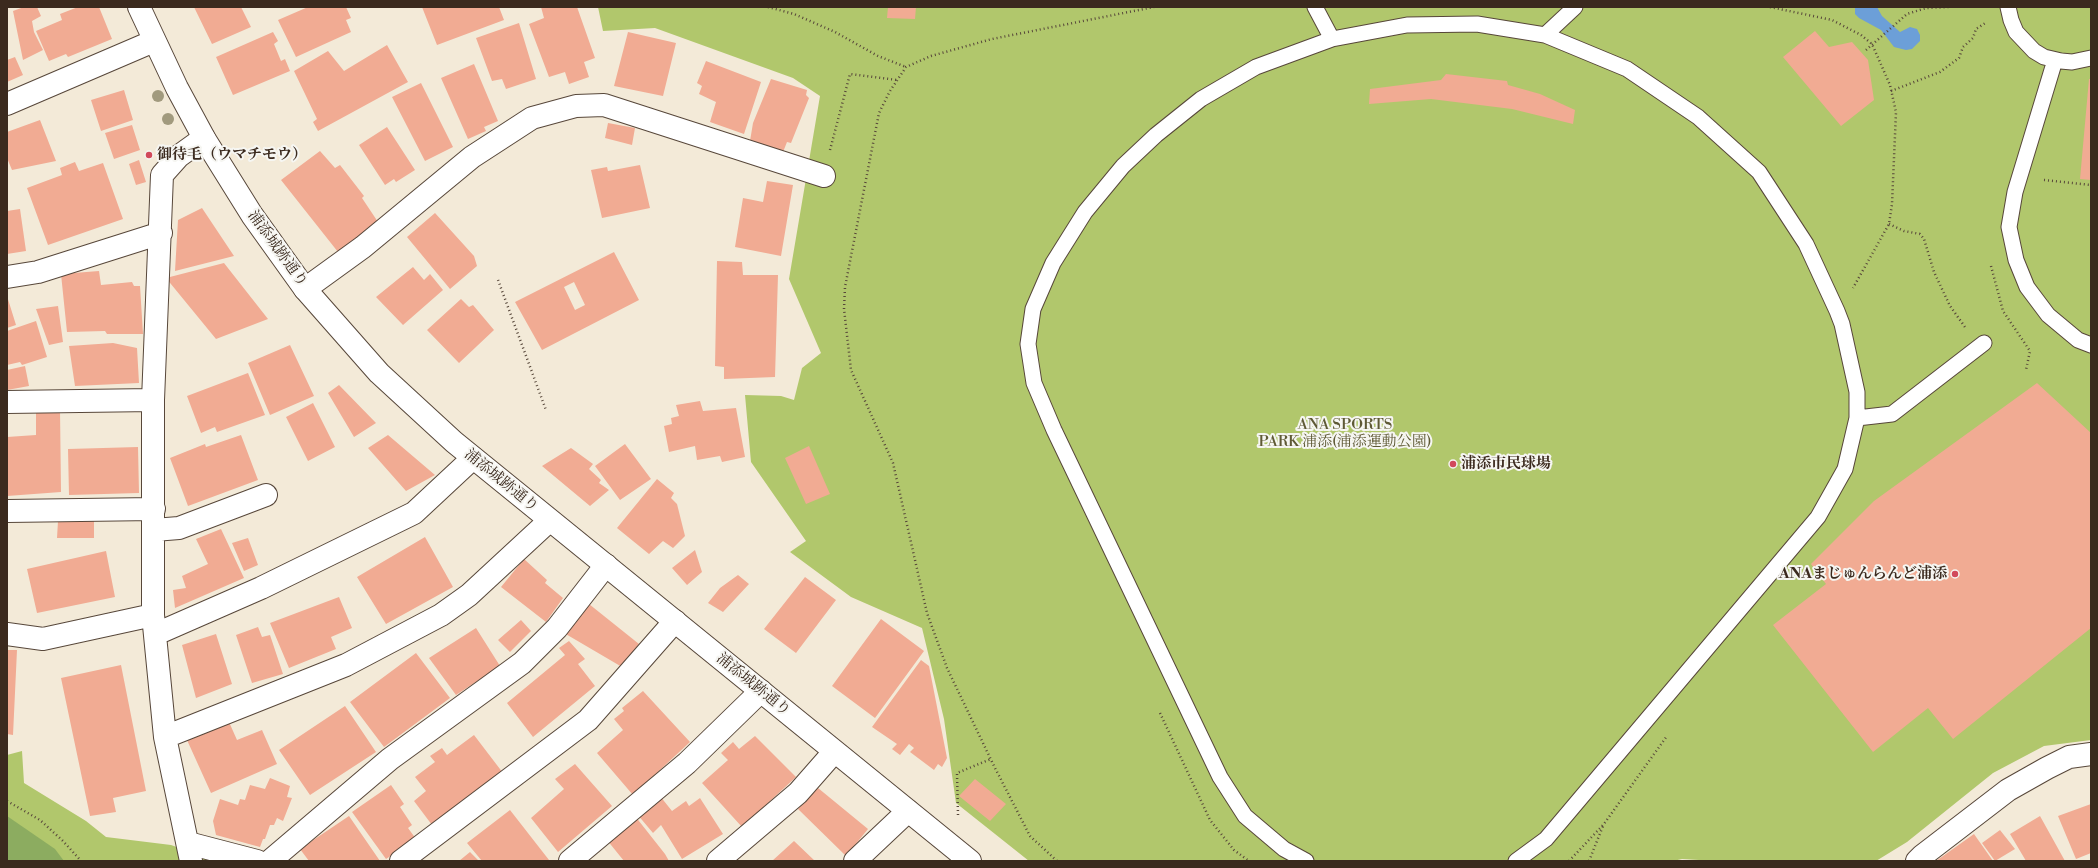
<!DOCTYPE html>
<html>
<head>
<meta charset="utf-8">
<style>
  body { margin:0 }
  #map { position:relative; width:2098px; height:868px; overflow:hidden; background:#f3ead8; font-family:"Libre Bodoni",serif }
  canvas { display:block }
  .frame { position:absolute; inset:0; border:8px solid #3b2a1e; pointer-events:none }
</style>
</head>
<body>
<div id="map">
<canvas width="2098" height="868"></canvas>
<div class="frame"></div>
</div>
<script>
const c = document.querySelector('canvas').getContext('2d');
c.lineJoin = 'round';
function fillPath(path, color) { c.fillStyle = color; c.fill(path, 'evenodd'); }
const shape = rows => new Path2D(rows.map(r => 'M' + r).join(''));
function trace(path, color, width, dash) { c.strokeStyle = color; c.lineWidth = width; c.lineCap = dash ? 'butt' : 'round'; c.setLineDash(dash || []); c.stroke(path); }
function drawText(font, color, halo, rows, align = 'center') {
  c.font = font + ' "Libre Bodoni","Noto Serif JP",serif'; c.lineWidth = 4; c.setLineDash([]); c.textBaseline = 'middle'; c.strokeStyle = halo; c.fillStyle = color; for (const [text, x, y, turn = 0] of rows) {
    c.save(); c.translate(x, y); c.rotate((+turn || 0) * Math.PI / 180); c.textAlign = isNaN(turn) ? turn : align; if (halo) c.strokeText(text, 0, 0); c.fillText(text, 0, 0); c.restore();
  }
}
const green = shape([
  [598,7,2091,7,2091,740,2044,746,1993,773,1907,842,1876,861,1716,861,1682,859,1673,861,1029,861,956,803,944,719,922,628,851,597,790,552,806,541,751,462,745,395,781,396,794,400,802,368,821,353,789,279,820,96,793,78,655,28,603,31],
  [22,751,24,783,86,821,106,837,171,845,216,861,7,861,7,755]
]);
const forest = shape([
  [7,816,55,849,64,861,7,861]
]);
const water = shape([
  [1855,7,1877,7,1882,16,1900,32,1910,27,1917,29,1920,35,1920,41,1912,49,1906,50,1894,47,1881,30,1859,18,1855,14]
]);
const building = shape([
  [24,7,37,7,41,16,32,21,34,32,43,50,23,60,13,11],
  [78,7,99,7,112,39,68,57,66,54,49,61,36,31,62,20,60,14],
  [194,7,241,7,251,27,212,44],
  [308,7,346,7,351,18,346,20,351,32,296,57,278,20],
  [422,7,499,7,504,20,437,45],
  [541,7,577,7,595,58,584,62,589,77,569,84,565,72,549,77,529,24,544,18],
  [888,7,916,7,915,19,887,18],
  [519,23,536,79,506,89,502,79,492,81,476,38],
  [1815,31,1829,47,1852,42,1868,60,1874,100,1841,126,1783,57],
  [273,32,278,41,274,44,281,61,285,59,290,71,233,95,216,57],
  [628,32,676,43,663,96,614,86],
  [387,45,408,82,318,131,313,122,317,119,294,71,328,51,344,71],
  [15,57,23,75,7,82,7,60],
  [706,61,761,82,744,134,710,122,716,102,699,94,702,86,697,83],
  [474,64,498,121,484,127,486,131,468,139,441,78],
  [1446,74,1507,81,1508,85,1540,94,1575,110,1573,124,1512,109,1431,99,1369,104,1370,89,1441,80],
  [771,79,807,90,806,95,809,98,791,143,787,142,783,152,750,141,753,123],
  [2089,79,2091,79,2091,180,2080,179],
  [421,83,453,147,425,161,392,97],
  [124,90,133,120,101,131,91,100],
  [40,120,56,161,12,170,7,158,7,132],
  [608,123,635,128,632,145,605,138],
  [132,125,140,150,114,159,105,133],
  [387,127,415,170,396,182,394,179,385,185,359,145],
  [320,151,335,168,340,165,364,196,362,198,378,222,338,252,281,180],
  [139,160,146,182,136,185,129,164],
  [75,162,79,171,103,163,123,219,48,245,27,188,62,175,60,168],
  [640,165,650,208,602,218,591,170,607,167,608,171],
  [767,181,793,185,781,256,735,247,743,198,763,202],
  [202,208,234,256,175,271,178,220],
  [20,209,26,251,7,254,7,211],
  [435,213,474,256,477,266,450,289,407,237],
  [614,252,639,300,542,350,515,302],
  [574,282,585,305,575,310,564,287],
  [717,261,742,262,743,275,778,275,775,377,724,379,724,367,715,366],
  [224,263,268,319,216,339,166,278],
  [413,267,424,280,430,274,443,290,403,325,376,297],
  [99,271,101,285,132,282,134,286,140,286,143,334,107,334,105,331,67,332,61,274],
  [7,296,16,325,7,328],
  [461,299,469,307,473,305,494,330,459,363,427,330],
  [58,306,63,342,49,345,36,309],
  [36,321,47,357,22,365,20,362,7,365,7,331],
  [113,343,137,348,139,383,75,386,69,346],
  [290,345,314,396,270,415,248,363],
  [25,366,29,386,7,390,7,370],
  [248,373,265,415,217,432,215,427,201,433,187,396],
  [2037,383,2091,433,2091,628,1953,739,1928,708,1873,752,1773,625,1826,584,1811,564,1874,501],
  [339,385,376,423,354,437,328,393],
  [700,401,703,411,736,408,745,457,722,462,720,456,697,460,695,446,669,452,664,426,672,424,671,418,679,416,676,405],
  [313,403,335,447,308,461,286,417],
  [60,409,61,492,7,496,7,437,36,435,36,410],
  [241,435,258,480,188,506,170,458,205,444,206,447],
  [388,435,435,475,406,491,368,448],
  [625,444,651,479,620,500,595,466],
  [809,446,830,494,806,504,785,458],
  [138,447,139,493,69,495,68,449],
  [571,448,593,464,589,469,601,480,599,483,609,490,590,506,542,466],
  [657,479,674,493,671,498,677,504,685,536,673,548,663,541,649,554,617,528],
  [94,519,94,538,57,538,58,521],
  [221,529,244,578,175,608,173,590,186,588,182,576,208,564,196,539],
  [425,537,453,587,386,624,357,577],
  [248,538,258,565,244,571,232,543],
  [695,550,702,572,687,585,672,568],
  [106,551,115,597,37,613,27,569],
  [524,559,547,580,545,583,563,598,546,622,501,587],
  [738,575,749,584,723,612,708,603,720,588],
  [805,577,836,600,796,653,764,629],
  [339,597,352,628,331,637,336,649,289,668,270,623],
  [589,604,639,644,622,667,564,633],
  [881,619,924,651,875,718,832,686],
  [521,620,531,631,510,652,498,640],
  [258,627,262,637,270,635,283,674,252,683,236,635],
  [476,628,500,666,456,695,429,658],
  [216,634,232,684,196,698,182,645],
  [569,641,585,659,578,664,595,686,533,737,507,703,565,655,559,648],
  [7,650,17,650,13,735,7,734],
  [416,653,450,698,384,747,350,702],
  [921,660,929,666,947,758,942,767,938,764,934,770,910,752,914,748,909,744,900,755,892,749,897,744,872,727],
  [121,665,146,791,113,798,116,812,90,816,61,678],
  [643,691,690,742,633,795,597,753,623,730,614,719,624,711,622,708],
  [345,706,376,752,310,795,279,750],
  [229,722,237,740,262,730,277,764,211,793,187,740],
  [474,735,503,773,432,825,414,801,426,791,415,777,435,762,430,756,442,748,447,755],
  [755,736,796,777,742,827,702,783,728,760,721,753,733,742,739,749],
  [575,764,612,806,558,852,531,818,564,789,555,779],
  [270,778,290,786,287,797,292,798,283,821,277,818,274,825,270,825,265,839,263,839,260,847,216,835,213,821,220,799,238,805,240,799,245,800,250,785,265,789],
  [975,779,1006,804,990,821,959,796],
  [391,785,404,804,400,807,412,825,408,828,416,839,386,859,352,812],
  [818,788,868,829,846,856,798,809],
  [660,796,672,811,686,801,689,806,700,798,723,834,682,859,661,825,653,833,637,814],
  [2091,804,2091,853,2076,859,2058,816],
  [510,810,549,860,548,861,482,861,467,843],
  [349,816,380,861,309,861,300,849],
  [635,816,665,854,669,861,624,861,607,840],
  [2040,816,2065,861,2026,861,2010,834],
  [2000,830,2015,849,1995,861,1982,843],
  [1974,834,1993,861,1936,861],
  [794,841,815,861,772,861],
  [470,852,479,861,459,861]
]);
const path = shape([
  [768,7,794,14,835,32,878,56,906,67],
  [1770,7,1832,20,1861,35,1872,44,1890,85,1896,112,1892,204,1889,224,1853,288],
  [1866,50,1907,14,1926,8,1950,7],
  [1891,91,1940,72,1959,58,1963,47,1973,38,1976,29,1987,22],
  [830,150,850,74,897,80],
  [2044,180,2091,185],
  [1889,224,1904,231,1920,234,1924,239,1934,272,1950,306,1965,327],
  [1991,266,2003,311,2030,351,2026,370],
  [498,280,546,410],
  [1160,713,1210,820,1234,850,1249,861],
  [7,801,40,820,63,841,81,861],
  [958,815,957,773,991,759],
  [1057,861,1030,836,994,766,947,668,927,613,893,463,851,370,844,309,845,287,879,113,890,91,906,67,931,56,992,39,1154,7],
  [1569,861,1604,824,1667,736],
  [1589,861,1603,826]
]);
const lane = shape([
  [1315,7,1332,39],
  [2008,7,2011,20,2016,32,2034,51,2044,57,2061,61,2072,62,2091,58],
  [1545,35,1575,7],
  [2055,60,2015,192,2009,227,2016,260,2027,287,2048,315,2078,340,2091,345],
  [1857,418,1892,414,1984,343],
  [1306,861,1284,849,1245,816,1220,777,1054,430,1034,383,1028,344,1033,309,1053,263,1085,212,1123,166,1156,135,1201,99,1256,67,1332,39,1407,25,1477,24,1545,35,1627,69,1698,117,1759,172,1806,244,1837,311,1842,324,1857,392,1857,418,1845,469,1818,517,1546,839,1516,861]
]);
const street = shape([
  [7,104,154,41],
  [7,277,38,272,161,233],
  [305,289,363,247,472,157,532,118,576,106,604,105,824,176],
  [7,402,153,400],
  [7,511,154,509],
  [154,530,179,528,266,495],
  [7,634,43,639,153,615],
  [156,634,261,588,414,513,473,458],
  [165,737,346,665,441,615,469,595,549,521],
  [188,843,257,861],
  [191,861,165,737,153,615,153,400,162,175,179,156,204,138],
  [270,861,390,759,522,663,557,628,606,565],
  [401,861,588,720,675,621],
  [570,861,687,763,761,691],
  [718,861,798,793,834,752],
  [855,861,908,811],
  [1917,861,1922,856,2008,790,2047,768,2069,757,2091,754]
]);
const secondary = shape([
  [139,7,177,88,204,138,252,215,305,289,379,373,454,442,970,861]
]);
const trees = [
  [158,96],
  [168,119]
];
const markers = [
  [149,155,4,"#d1495b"],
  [1453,464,4,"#d1495b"],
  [1955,574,4,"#d1495b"]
];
const poiNames = [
  ["御待毛（ウマチモウ）",157,155],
  ["浦添市民球場",1461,464],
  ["ANAまじゅんらんど浦添",1947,574,"right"]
];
const streetNames = [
  ["浦添城跡通り",277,249,54],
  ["浦添城跡通り",501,481,39],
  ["浦添城跡通り",753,685,39]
];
const parkNames = [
  ["ANA SPORTS",1345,425],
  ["PARK 浦添(浦添運動公園)",1345,442]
];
fillPath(green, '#b1c76c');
fillPath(forest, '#8cac60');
fillPath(water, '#6c9fd8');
fillPath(building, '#f1ab93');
trace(lane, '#57473a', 17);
trace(street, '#57473a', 24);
trace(secondary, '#57473a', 24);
trace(path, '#57473a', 2.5, [1, 3]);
trace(lane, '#fff', 15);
trace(street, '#fff', 22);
trace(secondary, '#fff', 22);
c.fillStyle = '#a19a7e';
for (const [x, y] of trees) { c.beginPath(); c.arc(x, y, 6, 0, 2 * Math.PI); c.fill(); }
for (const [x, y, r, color] of markers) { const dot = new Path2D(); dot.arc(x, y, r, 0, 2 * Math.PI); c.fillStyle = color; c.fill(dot); trace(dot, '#f6f6f2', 1.5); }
drawText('bold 15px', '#3b2a1e', '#f6f6f2', poiNames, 'left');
drawText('15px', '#3b2a1e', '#f6f6f2', streetNames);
drawText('15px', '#5e5935', '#f6f6f2', parkNames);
</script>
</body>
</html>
